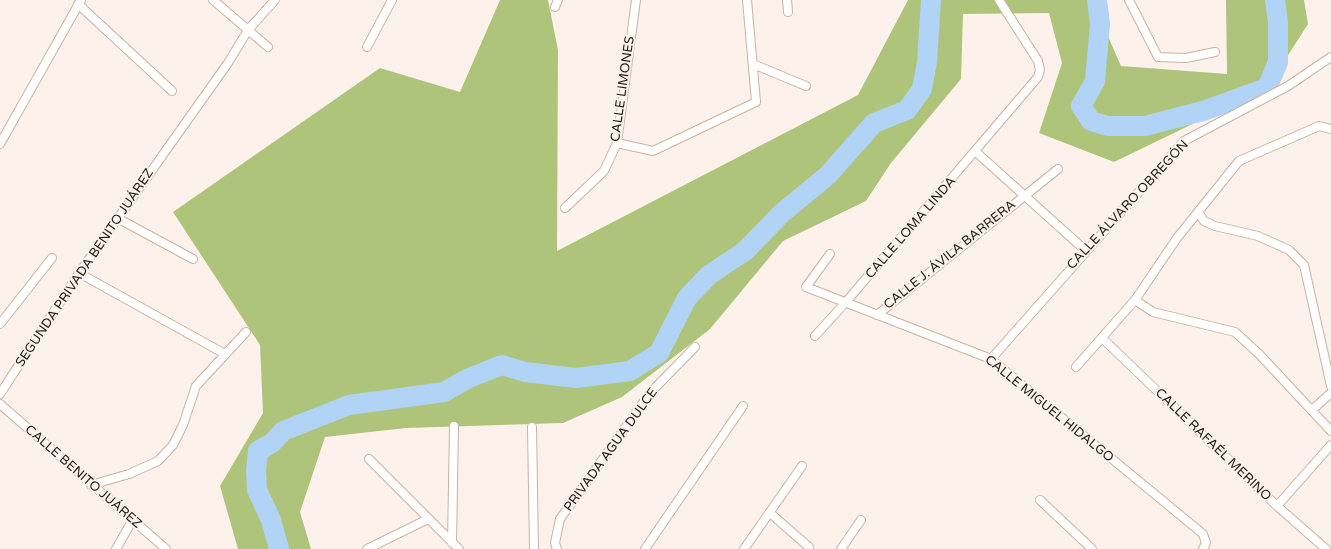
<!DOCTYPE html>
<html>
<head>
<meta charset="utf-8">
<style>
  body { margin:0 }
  canvas { display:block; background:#fdf2eb }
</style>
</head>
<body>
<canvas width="1331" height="549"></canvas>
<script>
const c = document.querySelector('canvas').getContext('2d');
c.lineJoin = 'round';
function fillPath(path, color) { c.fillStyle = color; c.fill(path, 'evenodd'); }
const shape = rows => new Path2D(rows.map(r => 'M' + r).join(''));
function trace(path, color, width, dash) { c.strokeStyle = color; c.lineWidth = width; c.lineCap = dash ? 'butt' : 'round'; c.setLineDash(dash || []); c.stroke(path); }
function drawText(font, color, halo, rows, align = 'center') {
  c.font = font + ' "Varela Round",sans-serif'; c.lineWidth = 4; c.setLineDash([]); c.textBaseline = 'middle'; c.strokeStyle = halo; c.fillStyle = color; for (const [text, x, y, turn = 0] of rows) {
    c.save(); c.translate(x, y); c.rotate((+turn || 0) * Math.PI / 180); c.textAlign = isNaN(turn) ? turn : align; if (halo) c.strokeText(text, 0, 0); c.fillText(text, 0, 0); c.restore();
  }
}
const forest = shape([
  [500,0,548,0,558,50,557,251,858,95,908,0,1092,0,1121,66,1227,74,1226,0,1304,0,1308,24,1267,88,1114,162,1039,133,1062,63,1049,13,963,14,961,79,891,163,866,201,783,241,710,329,622,397,563,423,406,428,325,437,300,512,311,549,238,549,220,486,263,413,260,345,173,212,380,68,460,92]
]);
const river = shape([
  [1097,0,1100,24,1095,81,1081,106,1091,121,1108,126,1145,126,1203,111,1267,88,1278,62,1278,22,1275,0],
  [279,549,271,520,257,490,256,471,258,451,272,443,283,431,349,405,444,392,469,378,502,365,525,372,576,378,630,371,659,353,687,298,709,275,745,251,782,213,828,175,874,123,907,110,922,89,927,62,931,0]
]);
const minor = shape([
  [213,0,268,47],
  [787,0,788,12],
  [1129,0,1158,57,1186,58,1215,52],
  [78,4,172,91],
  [555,7,558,0],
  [367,47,392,0],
  [753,64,806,86],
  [617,143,653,151,756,102,747,0],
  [0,144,81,0],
  [976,152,1085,250],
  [565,208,604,171,617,143,636,0],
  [1198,212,1204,221,1215,226,1258,236,1289,250,1304,265,1331,386],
  [119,219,193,259],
  [830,254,806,287,991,359,1203,534,1206,543,1203,549],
  [79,273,225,354],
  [1135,300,1153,312,1235,332,1259,354,1331,431],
  [877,315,1058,169],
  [0,324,52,258],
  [815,336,845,303,1038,77,1040,70,1038,61,999,0],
  [1102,338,1277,506,1326,549],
  [991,359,1184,141,1288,86,1331,57],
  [1076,367,1135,300,1177,238,1239,161,1319,126,1331,129],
  [0,394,79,273,228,63,248,30,275,0],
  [0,404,166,549],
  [1312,410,1331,393],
  [532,427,534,549],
  [369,459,459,549],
  [91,485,129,474,158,461,173,445,183,425,196,386,246,332],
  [1040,500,1092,549],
  [1277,506,1331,445],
  [770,513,809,547],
  [452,543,454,426],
  [116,549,132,521],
  [367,549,428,519],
  [557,549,555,543,560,519,650,393,695,347],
  [645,549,743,406],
  [744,549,802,466],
  [841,549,861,520]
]);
const streetNames = [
  ["CALLE LIMONES",623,89,-82],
  ["CALLE ÁLVARO OBREGÓN",1128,205,-47],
  ["CALLE LOMA LINDA",911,228,-49],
  ["CALLE J. ÁVILA BARRERA",950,255,-39],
  ["SEGUNDA PRIVADA BENITO JUÁREZ",85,268,-56],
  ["CALLE MIGUEL HIDALGO",1049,409,39],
  ["CALLE RAFAÉL MERINO",1213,445,44],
  ["PRIVADA AGUA DULCE",611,450,-54],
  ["CALLE BENITO JUÁREZ",83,477,41]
];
fillPath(forest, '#afc47b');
trace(river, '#b1d3f5', 20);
trace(minor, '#cbb2a2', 10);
trace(minor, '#fff', 8);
drawText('13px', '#211812', '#fdf2eb', streetNames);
</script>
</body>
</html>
